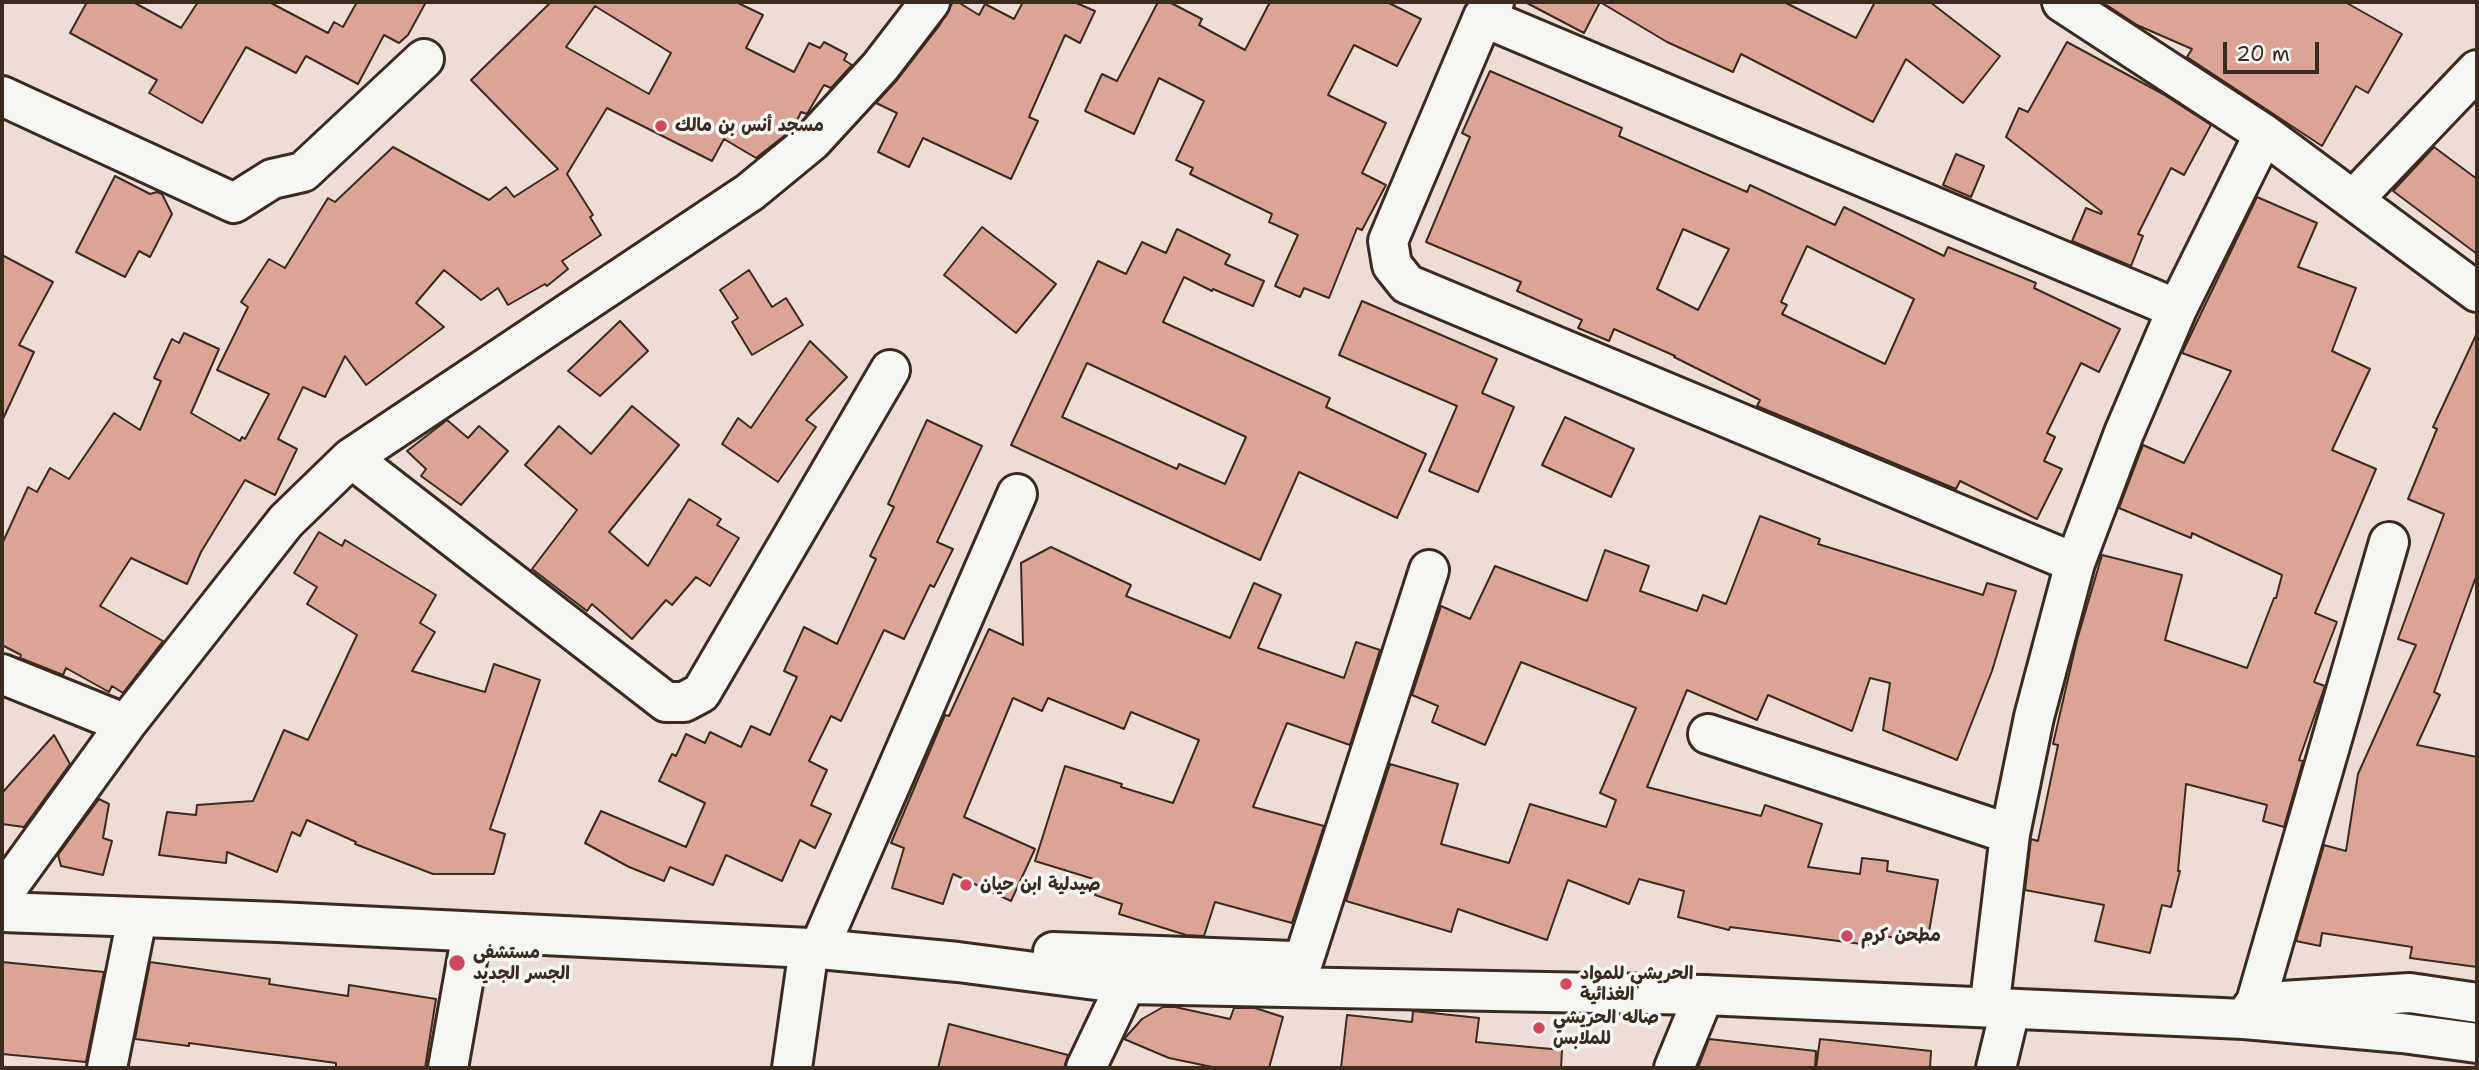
<!DOCTYPE html>
<html>
<head>
<meta charset="utf-8">
<style>
  body { margin:0 }
  #map { position:relative; width:2479px; height:1070px; overflow:hidden; background:#eeddd7; font-family:"Shantell Sans",sans-serif }
  canvas { display:block }
  .frame { position:absolute; inset:0; border:4px solid #3b2a1e; pointer-events:none }
  .scale { position:absolute; left:2223px; top:42px; width:96px; height:32px; box-sizing:border-box; border:4px solid #3b2a1e; border-top:0; padding-left:9px; font-size:21px; line-height:24px; white-space:nowrap; color:#3b2a1e; -webkit-text-stroke:5px #f6f6f2; paint-order:stroke }
</style>
</head>
<body>
<div id="map">
<canvas width="2479" height="1070"></canvas>
<div class="frame"></div>
<div class="scale">20 m</div>
</div>
<script>
const c = document.querySelector('canvas').getContext('2d');
c.lineJoin = 'round';
function fillPath(path, color) { c.fillStyle = color; c.fill(path, 'evenodd'); }
const shape = rows => new Path2D(rows.map(r => 'M' + r).join(''));
function trace(path, color, width, dash) { c.strokeStyle = color; c.lineWidth = width; c.lineCap = dash ? 'butt' : 'round'; c.setLineDash(dash || []); c.stroke(path); }
function drawText(font, color, halo, rows, align = 'center') {
  c.font = font + ' "Shantell Sans","Playpen Sans Arabic",sans-serif'; c.lineWidth = 7; c.setLineDash([]); c.textBaseline = 'middle'; c.strokeStyle = halo; c.fillStyle = color; for (const [text, x, y, turn = 0] of rows) {
    c.save(); c.translate(x, y); c.rotate((+turn || 0) * Math.PI / 180); c.textAlign = isNaN(turn) ? turn : align; if (halo) c.strokeText(text, 0, 0); c.fillText(text, 0, 0); c.restore();
  }
}
const building = shape([
  [87,2,133,2,181,28,198,2,269,2,328,33,334,22,343,27,357,2,426,2,408,35,399,43,384,35,358,84,306,56,296,73,246,47,202,123,149,93,157,80,70,33,87,2],
  [551,2,736,2,763,15,746,48,794,72,809,43,820,48,824,42,847,54,844,60,852,65,831,88,824,85,807,114,801,112,793,129,756,158,724,139,712,161,607,108,567,174,593,215,590,217,601,235,562,261,568,269,547,286,545,284,508,305,498,288,481,300,444,270,416,303,444,327,366,385,345,356,325,397,303,387,278,439,297,449,275,495,245,480,201,552,187,584,131,558,100,606,163,641,123,693,112,686,109,692,66,668,63,675,20,658,21,655,2,645,2,544,28,487,37,492,50,468,69,479,114,413,140,430,161,381,154,378,172,339,179,343,184,333,219,349,191,413,240,441,242,437,245,439,269,394,217,370,248,307,241,302,269,259,285,268,328,198,335,202,393,147,489,200,506,187,514,197,558,169,471,80,551,2],
  [595,6,671,53,649,94,566,47,595,6],
  [953,2,958,2,979,15,985,4,1014,19,1023,2,1074,2,1095,11,1080,43,1065,35,1029,117,1038,121,1011,179,923,138,909,167,878,152,897,113,876,103,897,80,939,26,953,2],
  [1158,2,1169,2,1202,19,1199,25,1245,50,1270,2,1387,2,1421,19,1397,66,1354,45,1328,95,1386,123,1362,173,1386,185,1362,230,1357,228,1329,298,1304,288,1300,297,1275,286,1298,235,1269,222,1272,214,1190,174,1193,168,1176,160,1204,101,1159,78,1134,134,1085,111,1102,74,1117,81,1158,2],
  [1525,2,1784,2,1856,38,1875,2,1930,2,2000,56,1963,103,1906,59,1873,122,1741,54,1733,72,1667,42,1600,2,1584,33,1525,2],
  [2102,2,2345,2,2402,34,2368,93,2356,86,2322,146,2187,57,2192,49,2137,25,2102,2],
  [2067,42,2163,94,2211,125,2184,175,2171,168,2138,234,2143,236,2131,266,2072,241,2086,208,2101,214,2102,212,2006,137,2019,108,2028,112,2067,42],
  [1490,71,1622,128,1619,136,1747,192,1750,185,1835,225,1844,207,1944,256,1948,247,2036,283,2034,288,2120,329,2099,372,2081,363,2047,433,2055,437,2044,461,2062,469,2037,519,1960,481,1956,489,1757,406,1760,400,1674,357,1675,356,1614,329,1609,341,1578,328,1582,320,1517,291,1521,282,1426,242,1470,137,1462,133,1490,71],
  [1683,229,1729,249,1698,310,1657,289,1683,229],
  [1807,246,1914,299,1885,364,1782,314,1787,305,1781,302,1807,246],
  [2434,147,2477,179,2477,254,2393,191,2434,147],
  [1956,154,1984,166,1971,197,1943,185,1956,154],
  [115,176,150,194,157,192,162,194,172,214,150,257,139,251,125,277,76,252,115,176],
  [2257,197,2317,223,2298,267,2356,288,2332,351,2370,369,2332,450,2376,469,2315,613,2337,622,2314,682,2325,686,2299,760,2303,761,2284,827,2263,821,2267,805,2186,784,2178,871,2180,871,2171,907,2162,905,2150,953,2095,941,2104,905,2025,890,2031,839,2038,841,2058,745,2053,744,2077,640,2102,555,2182,575,2165,640,2247,668,2274,598,2276,598,2282,575,2192,533,2191,538,2119,508,2143,445,2184,463,2231,371,2182,353,2257,197],
  [982,227,1056,284,1016,333,944,275,982,227],
  [1177,229,1230,255,1225,264,1264,281,1253,306,1213,289,1212,291,1184,277,1163,322,1330,398,1326,407,1426,454,1397,518,1299,472,1260,560,1011,445,1098,261,1126,274,1142,242,1166,253,1177,229],
  [1087,363,1246,437,1225,484,1179,464,1177,469,1062,417,1087,363],
  [2,255,53,282,19,345,34,352,2,421,2,255],
  [749,270,772,307,786,298,803,325,752,355,732,322,738,318,720,290,749,270],
  [1362,301,1497,359,1482,393,1514,407,1478,492,1429,471,1457,406,1339,355,1362,301],
  [620,321,648,351,600,396,568,371,620,321],
  [2477,333,2477,574,2434,692,2440,695,2417,745,2477,757,2477,967,2410,958,2412,947,2322,933,2320,946,2296,941,2324,845,2346,851,2358,774,2416,645,2398,639,2444,514,2408,499,2437,429,2433,427,2477,333],
  [810,341,847,377,806,420,816,427,778,482,722,444,738,418,751,428,810,341],
  [632,406,679,445,609,532,648,566,689,499,721,519,717,525,739,538,710,586,696,577,672,605,666,600,632,639,592,604,587,611,532,569,577,510,525,465,559,426,591,454,632,406],
  [1565,417,1634,449,1611,497,1542,465,1565,417],
  [447,420,468,438,479,426,508,451,461,505,421,476,426,469,407,451,447,420],
  [927,420,982,446,937,542,953,549,934,587,930,585,904,639,884,630,841,721,831,716,809,761,827,770,811,805,831,814,815,848,800,840,782,881,726,855,713,885,670,867,664,881,629,867,585,843,601,811,686,847,705,803,659,781,672,754,676,756,686,734,705,743,710,732,741,747,751,726,770,735,797,677,784,671,804,627,837,644,876,559,870,556,894,507,888,504,927,420],
  [1760,516,1820,539,1818,544,1983,595,1987,583,2016,591,1992,671,1957,760,1883,730,1890,683,1870,678,1852,731,1768,695,1757,720,1687,690,1647,787,1761,816,1765,805,1822,824,1808,867,1860,874,1862,858,1888,861,1887,871,1938,880,1927,943,1878,935,1877,946,1730,927,1729,930,1678,917,1684,891,1639,879,1629,904,1568,880,1547,940,1458,909,1451,932,1346,901,1390,764,1458,784,1441,844,1509,863,1530,804,1606,827,1616,800,1600,793,1636,708,1521,662,1485,745,1432,722,1438,706,1412,695,1441,606,1470,619,1495,566,1587,601,1605,550,1649,566,1640,591,1697,611,1703,595,1726,604,1760,516],
  [319,532,342,546,345,540,436,595,420,623,435,632,412,671,485,692,494,664,540,680,490,829,505,834,494,874,433,874,355,844,356,842,307,820,300,836,292,832,277,872,227,852,226,863,159,855,167,812,196,815,197,805,253,801,284,730,308,740,357,635,307,604,317,587,294,573,319,532],
  [1051,547,1131,585,1126,596,1230,638,1254,583,1281,595,1258,648,1344,678,1356,642,1380,650,1350,745,1287,723,1253,807,1324,826,1292,923,1215,902,1204,936,1186,935,1119,914,1122,904,1095,895,1100,881,1035,861,1065,766,1122,784,1121,787,1173,803,1199,740,1131,712,1124,729,1048,698,1042,711,1013,698,964,817,1035,849,1011,901,953,874,943,904,892,888,904,848,891,843,945,715,949,716,989,629,1023,645,1021,563,1051,547],
  [54,735,70,764,24,827,2,824,2,793,54,735],
  [99,799,109,804,103,838,112,841,103,875,61,866,58,855,99,799],
  [2,962,104,972,86,1062,2,1054,2,962],
  [150,962,270,979,269,984,348,996,349,985,436,999,425,1068,336,1068,336,1063,189,1043,189,1046,135,1039,150,962],
  [1163,1007,1175,1007,1230,1019,1234,1008,1255,1008,1283,1017,1269,1068,1217,1068,1169,1058,1124,1039,1142,1019,1163,1007],
  [1413,1011,1479,1018,1476,1042,1562,1050,1561,1068,1341,1068,1347,1015,1412,1022,1413,1011],
  [949,1024,1068,1055,1064,1068,938,1068,949,1024],
  [1709,1039,1816,1051,1815,1068,1698,1068,1709,1039],
  [1820,1039,1931,1051,1930,1068,1816,1068,1820,1039]
]);
const street = shape([
  [1494,2,1483,17,1388,241,1392,265,1407,284,2075,563],
  [2062,2,2264,134],
  [1483,17,2177,309],
  [2,96,234,203,272,179,303,172,424,59],
  [2353,200,2477,70],
  [351,458,666,702,684,702,701,693,890,370],
  [2,674,126,724],
  [1708,734,2010,834],
  [2,895,126,724,286,521,351,458,750,192,812,141,880,67,930,2],
  [824,937,1017,494],
  [1303,962,1429,570],
  [1991,993,2010,834,2034,717,2075,563,2124,433,2177,309,2264,134,2477,292],
  [2244,1019,2256,1002,2389,542],
  [107,1068,137,918],
  [448,1068,472,932],
  [792,1068,809,948],
  [1086,1068,1126,984],
  [1674,1068,1704,995],
  [1996,1068,2010,1010]
]);
const secondary = shape([
  [2,912,278,922,809,948,958,962,1126,984,1704,995,2244,1019,2402,1033,2477,1043],
  [1053,952,1293,961],
  [2266,1002,2410,993,2477,1003]
]);
const markers = [
  [661,126,7,"#d1495b"],
  [966,885,7,"#d1495b"],
  [1847,936,7,"#d1495b"],
  [457,963,9,"#d1495b"],
  [1566,984,7,"#d1495b"],
  [1539,1028,7,"#d1495b"]
];
const poiNames = [
  ["مسجد أنس بن مالك",675,126],
  ["صيدلية ابن حيان",980,885],
  ["مطحن كرم",1861,936],
  ["مستشفى",473,953],
  ["الجسر الجديد",473,974],
  ["الحريشي للمواد",1580,974],
  ["الغذائية",1580,995],
  ["صاله الحريشي",1553,1018],
  ["للملابس",1553,1039]
];
fillPath(building, '#dca497');
trace(building, '#3b2a1e', 2);
trace(street, '#3b2a1e', 44);
trace(secondary, '#3b2a1e', 44);
trace(street, '#f6f6f2', 38);
trace(secondary, '#f6f6f2', 38);
for (const [x, y, r, color] of markers) { const dot = new Path2D(); dot.arc(x, y, r, 0, 2 * Math.PI); c.fillStyle = color; c.fill(dot); trace(dot, '#f6f6f2', 2.5); }
drawText('bold 18px', '#3b2a1e', '#f6f6f2', poiNames, 'left');
</script>
</body>
</html>
